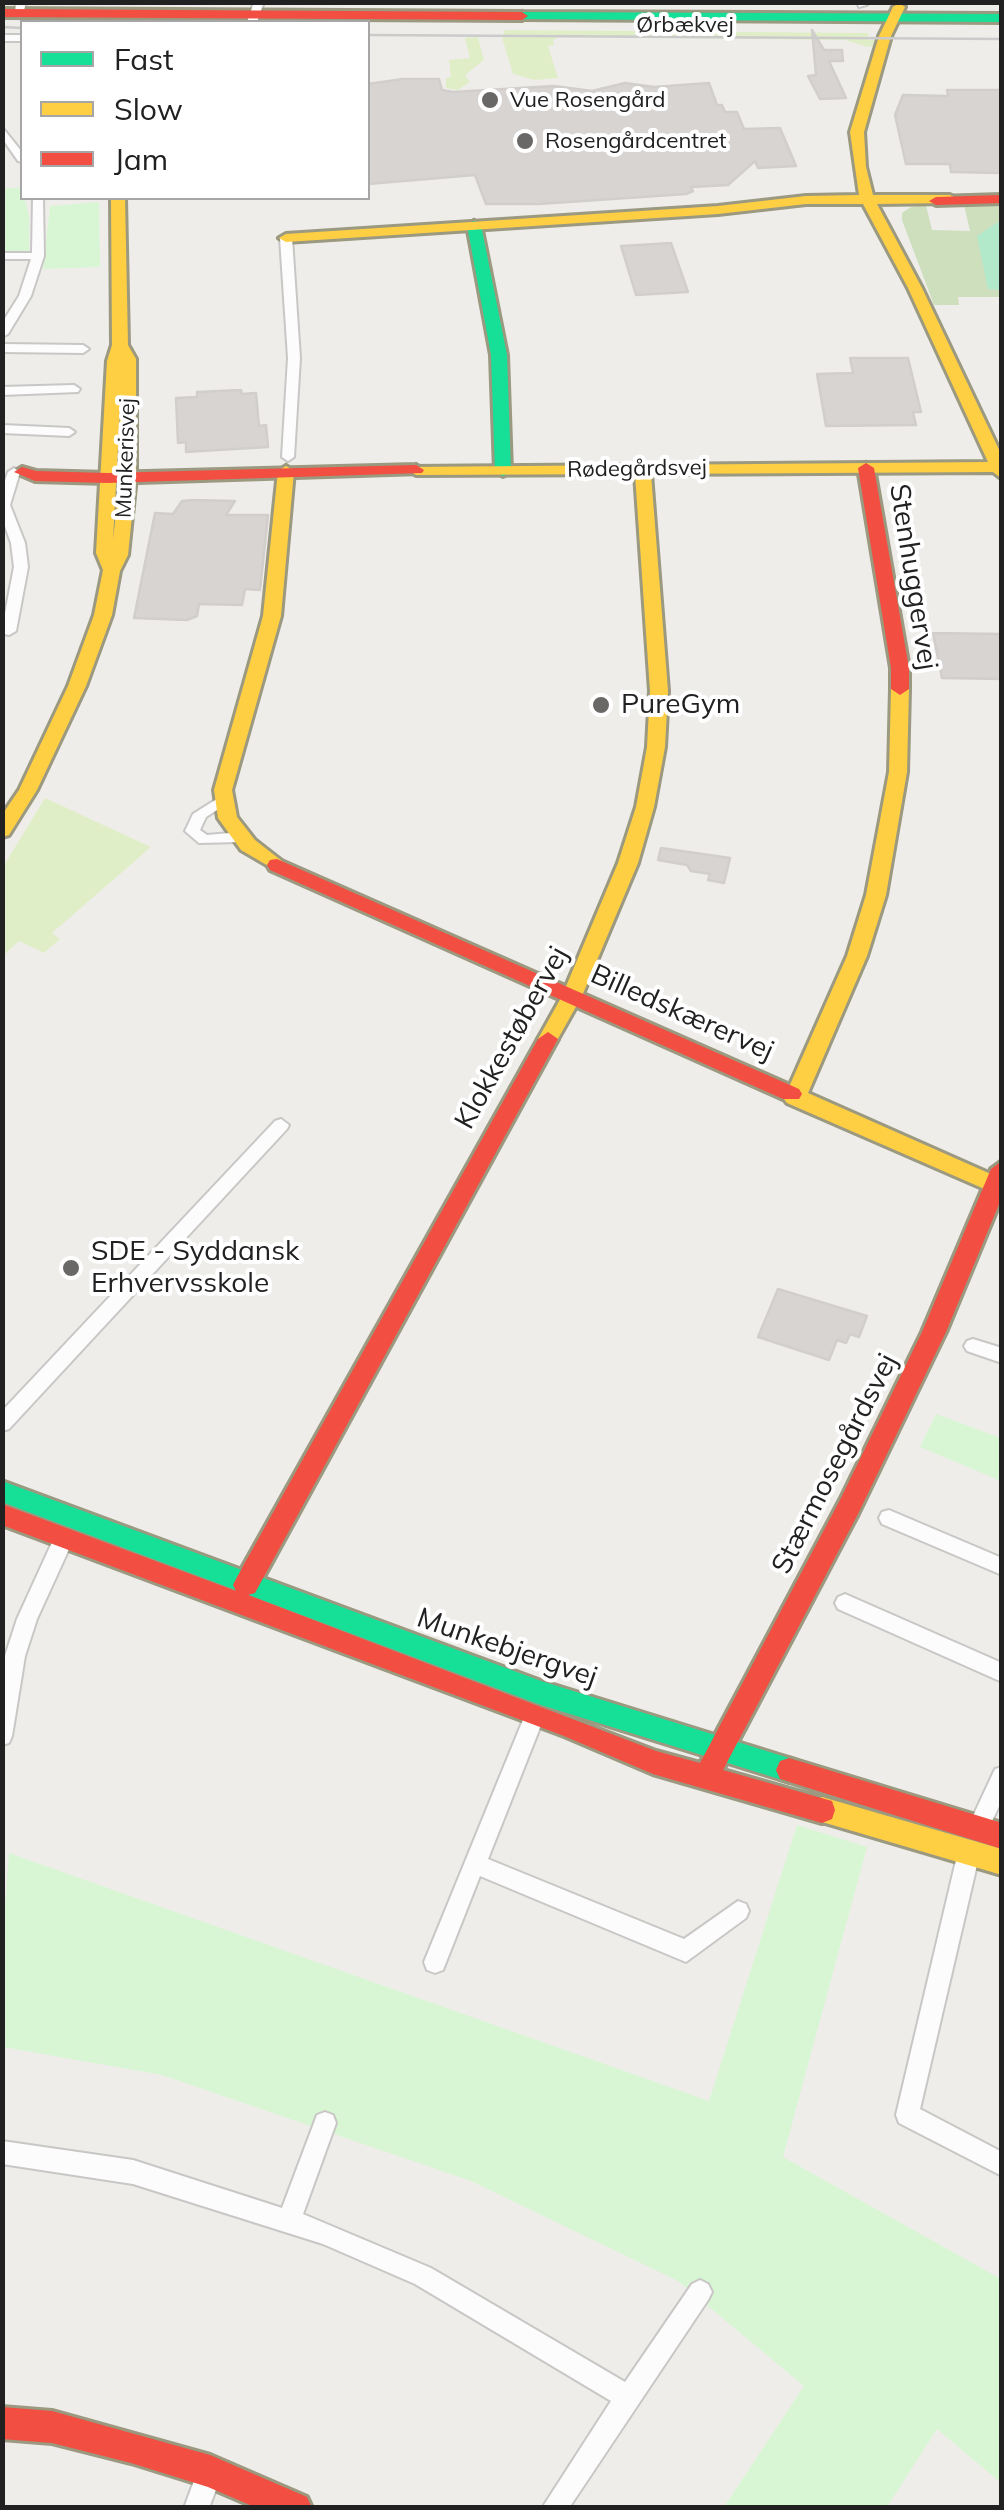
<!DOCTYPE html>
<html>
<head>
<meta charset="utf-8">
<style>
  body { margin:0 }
  #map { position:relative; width:1004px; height:2510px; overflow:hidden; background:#efedea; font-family:Mulish,sans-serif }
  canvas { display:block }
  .frame { position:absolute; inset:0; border:5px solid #212121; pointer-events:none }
  .legend { position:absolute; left:20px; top:20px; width:350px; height:180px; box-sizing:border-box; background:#fff; border:2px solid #a6a6a6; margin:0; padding:12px 18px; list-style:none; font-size:30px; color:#212121 }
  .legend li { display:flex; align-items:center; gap:20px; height:50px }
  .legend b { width:50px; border:2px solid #a6a6a6 }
</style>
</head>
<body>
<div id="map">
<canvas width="1004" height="2510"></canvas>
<div class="frame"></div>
<ul class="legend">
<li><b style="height:12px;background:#16e098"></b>Fast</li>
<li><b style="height:12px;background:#ffcf43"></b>Slow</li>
<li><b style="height:12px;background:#f24e42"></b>Jam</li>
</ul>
</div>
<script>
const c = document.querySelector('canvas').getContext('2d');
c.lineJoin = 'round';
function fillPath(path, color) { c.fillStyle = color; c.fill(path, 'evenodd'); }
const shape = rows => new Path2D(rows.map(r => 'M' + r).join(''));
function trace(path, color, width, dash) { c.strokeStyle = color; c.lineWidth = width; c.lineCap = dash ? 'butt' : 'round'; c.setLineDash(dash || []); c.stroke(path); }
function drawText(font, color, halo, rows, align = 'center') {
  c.font = font + ' Mulish,sans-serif'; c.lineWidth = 8; c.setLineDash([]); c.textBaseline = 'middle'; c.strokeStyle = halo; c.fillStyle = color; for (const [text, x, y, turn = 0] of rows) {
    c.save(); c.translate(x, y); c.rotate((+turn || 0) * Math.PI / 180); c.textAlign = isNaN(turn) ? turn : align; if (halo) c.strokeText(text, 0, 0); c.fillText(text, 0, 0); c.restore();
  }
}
const grass = shape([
  [505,30,869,33,867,40,875,40,873,46,867,47,845,40,558,37,553,40,554,45,548,46,558,78,535,80,513,74,502,38],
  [478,37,484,60,465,75,470,82,458,90,446,88,446,78,451,77,449,60,470,58,465,38],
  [45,798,151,847,52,933,60,939,44,953,19,941,3,956,3,867]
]);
const forest = shape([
  [926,205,932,230,970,231,964,205,1001,205,1001,297,958,297,959,305,934,305,902,220,902,213,911,207]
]);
const park = shape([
  [22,187,29,216,29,253,3,253,3,189],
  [99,202,100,267,43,269,50,206],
  [936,1414,1001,1438,1001,1481,920,1447],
  [797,1825,867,1847,783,2157,1001,2279,1001,2483,937,2429,887,2507,724,2507,804,2386,678,2281,471,2181,162,2075,3,2047,2,1949,9,1853,709,2101]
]);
const pitch = shape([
  [1001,220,1001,290,988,289,977,236]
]);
const building = shape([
  [812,30,824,50,842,50,843,61,829,61,846,98,820,99,808,76,816,75,812,30],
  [403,79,439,79,442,90,453,92,554,86,592,91,625,83,654,87,709,83,717,105,722,105,725,112,737,112,744,129,780,128,796,166,758,168,755,161,728,185,691,187,693,191,686,194,539,204,486,204,475,175,368,184,368,84,403,79],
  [947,90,1002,90,1002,173,951,172,950,164,906,164,895,115,903,95,948,96,947,90],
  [671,243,688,292,636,295,621,246,671,243],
  [850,358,908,358,921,412,913,412,916,425,826,426,817,374,853,373,850,358],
  [241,390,242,394,256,393,259,426,266,425,268,447,186,452,186,442,178,443,176,398,197,397,197,392,241,390],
  [193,500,235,501,226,515,268,515,260,590,245,589,242,605,199,604,197,616,187,620,134,618,155,513,173,514,182,501,193,500],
  [933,633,1002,634,1002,679,942,678,933,633],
  [661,848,730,858,724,883,708,880,710,874,691,871,687,865,658,860,661,848],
  [778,1289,867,1316,859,1337,850,1334,846,1343,837,1340,829,1360,758,1337,778,1289]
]);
const street = shape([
  [16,2,26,2,23,15,15,13,16,2],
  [254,2,264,2,257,22,247,22,254,2],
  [857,2,867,2,867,5,859,7,857,2],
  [2,35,22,35,22,41,2,41,2,35],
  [2,127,22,152,22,162,18,161,2,138,2,127],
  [33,198,43,198,44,256,31,296,8,334,2,337,2,323,19,296,31,259,2,259,2,253,32,253,33,198],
  [286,235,292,238,300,358,294,457,288,461,282,457,288,358,280,238,286,235],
  [2,344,83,345,89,349,83,353,2,352,2,344],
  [74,385,80,389,78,392,2,395,2,387,74,385],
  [2,425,69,428,75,432,69,436,2,433,2,425],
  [14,468,20,472,10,505,25,543,28,567,16,631,9,635,4,634,2,629,14,567,11,543,2,518,2,489,8,472,14,468],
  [223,795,228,797,228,803,206,817,200,830,207,835,241,832,248,837,241,842,199,843,185,831,193,814,223,795],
  [281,1119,289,1125,287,1129,9,1429,2,1431,2,1411,275,1121,281,1119],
  [973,1339,1002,1348,1002,1363,967,1351,964,1346,967,1341,973,1339],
  [889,1510,1002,1558,1002,1575,882,1524,879,1518,882,1512,889,1510],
  [64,1530,71,1532,74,1538,37,1619,25,1656,12,1736,9,1743,2,1745,5,1656,17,1619,54,1538,57,1532,64,1530],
  [845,1594,1002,1663,1002,1682,838,1609,835,1603,838,1597,845,1594],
  [535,1706,542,1708,545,1715,488,1859,684,1939,738,1901,746,1904,749,1911,746,1918,686,1962,480,1876,443,1970,435,1973,427,1970,424,1962,525,1715,528,1708,535,1706],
  [1002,1767,1002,1800,985,1836,978,1839,971,1836,967,1829,995,1769,1002,1767],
  [969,1842,976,1845,980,1852,920,2109,1002,2152,1002,2176,899,2123,896,2115,958,1852,962,1845,969,1842],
  [325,2112,333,2115,336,2123,303,2214,431,2268,625,2382,692,2284,700,2280,708,2284,712,2292,708,2300,569,2508,542,2508,611,2401,415,2284,323,2244,133,2184,2,2164,2,2141,133,2160,282,2208,317,2115,325,2112],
  [210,2458,219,2462,223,2471,209,2508,184,2508,201,2462,210,2458]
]);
const fast = shape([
  [522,12,1002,14,1002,22,518,19,516,16,522,12],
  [474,221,481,225,507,355,511,471,503,476,495,471,491,355,467,225,474,221],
  [2,1481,541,1681,789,1758,798,1761,802,1770,798,1779,789,1782,541,1705,2,1502,2,1481]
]);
const slow = shape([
  [899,3,905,7,891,36,864,132,866,167,873,195,950,195,957,199,950,203,877,204,922,288,1002,456,1002,479,993,472,651,474,668,691,665,747,654,807,638,863,582,996,555,1044,541,1044,538,1039,562,996,618,863,636,807,647,747,650,691,635,474,416,475,408,470,410,467,988,462,908,288,863,204,806,204,718,214,286,242,279,238,286,234,718,206,806,196,859,195,850,132,879,36,893,7,899,3],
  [111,198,125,198,128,345,136,359,136,477,128,555,120,571,112,615,86,686,37,790,9,835,2,837,2,815,19,790,68,686,94,615,103,570,96,553,107,361,112,345,111,198],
  [120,409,120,477,113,540,120,409],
  [286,466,294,471,281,616,232,790,237,817,255,840,287,865,277,871,241,850,218,818,214,790,263,616,278,471,286,466],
  [900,683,909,689,907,772,886,895,867,956,808,1093,1002,1179,1002,1193,996,1194,787,1103,780,1094,789,1087,847,956,866,895,889,772,891,689,900,683],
  [822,1797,1002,1849,1002,1875,812,1819,809,1810,812,1801,822,1797]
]);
const jam = shape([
  [2,9,522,12,528,16,522,20,2,17,2,9],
  [1002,195,1002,203,936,205,929,201,936,197,1002,195],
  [866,463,874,468,909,668,909,689,900,695,891,689,891,668,858,468,866,463],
  [416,465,424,470,422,473,107,483,35,481,14,472,22,467,36,471,107,473,416,465],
  [277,859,799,1089,802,1094,799,1099,783,1099,270,870,267,865,270,860,277,859],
  [548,1032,558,1039,255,1593,248,1595,656,1751,700,1763,840,1500,922,1332,991,1169,1002,1161,1002,1197,946,1332,858,1514,723,1770,832,1801,835,1810,832,1819,822,1823,653,1774,564,1736,2,1525,2,1504,236,1591,233,1585,237,1577,538,1039,548,1032],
  [789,1758,1002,1823,1002,1849,780,1779,776,1770,780,1761,789,1758],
  [2,2407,52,2411,210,2455,307,2497,312,2508,257,2508,208,2487,131,2463,52,2443,2,2439,2,2407]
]);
const tram = shape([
  [2,27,22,28],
  [368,35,1002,39]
]);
const markers = [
  [490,100,10,"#696867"],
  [525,141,10,"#696867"],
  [601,705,10,"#696867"],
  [71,1268,10,"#696867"]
];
const farStreetnames = [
  ["Ørbækvej",685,25],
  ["Munkerisvej",126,458,-88],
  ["Rødegårdsvej",637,469,-1]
];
const farPoinames = [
  ["Vue Rosengård",510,100],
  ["Rosengårdcentret",545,141]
];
const streetNames = [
  ["Stenhuggervej",913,577,81],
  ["Billedskærervej",682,1013,24],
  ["Klokkestøbervej",512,1038,-61],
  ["Stærmosegårdsvej",835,1464,-63],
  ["Munkebjergvej",507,1648,19]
];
const poiNames = [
  ["PureGym",621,705],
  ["SDE - Syddansk",91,1252],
  ["Erhvervsskole",91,1284]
];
fillPath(grass, '#e0eec7');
fillPath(forest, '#cddfbd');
fillPath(park, '#d8f6d4');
fillPath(pitch, '#b2e9cb');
fillPath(building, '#d7d4d2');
trace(building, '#d2cecb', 2.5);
trace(street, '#c8c7c6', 4);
trace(fast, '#9b9980', 6);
trace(slow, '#9b9980', 6);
trace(jam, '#9b9980', 6);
fillPath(street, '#fdfcfc');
fillPath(fast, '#16e098');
fillPath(slow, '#ffcf43');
fillPath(jam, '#f24e42');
trace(tram, '#cbcbcb', 2.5);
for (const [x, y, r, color] of markers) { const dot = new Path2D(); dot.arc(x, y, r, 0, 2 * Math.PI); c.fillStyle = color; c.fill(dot); trace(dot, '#fff', 4); }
drawText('22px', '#212121', '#fff', farStreetnames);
drawText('22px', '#212121', '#fff', farPoinames, 'left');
drawText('28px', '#212121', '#fff', streetNames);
drawText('28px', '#212121', '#fff', poiNames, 'left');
</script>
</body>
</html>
